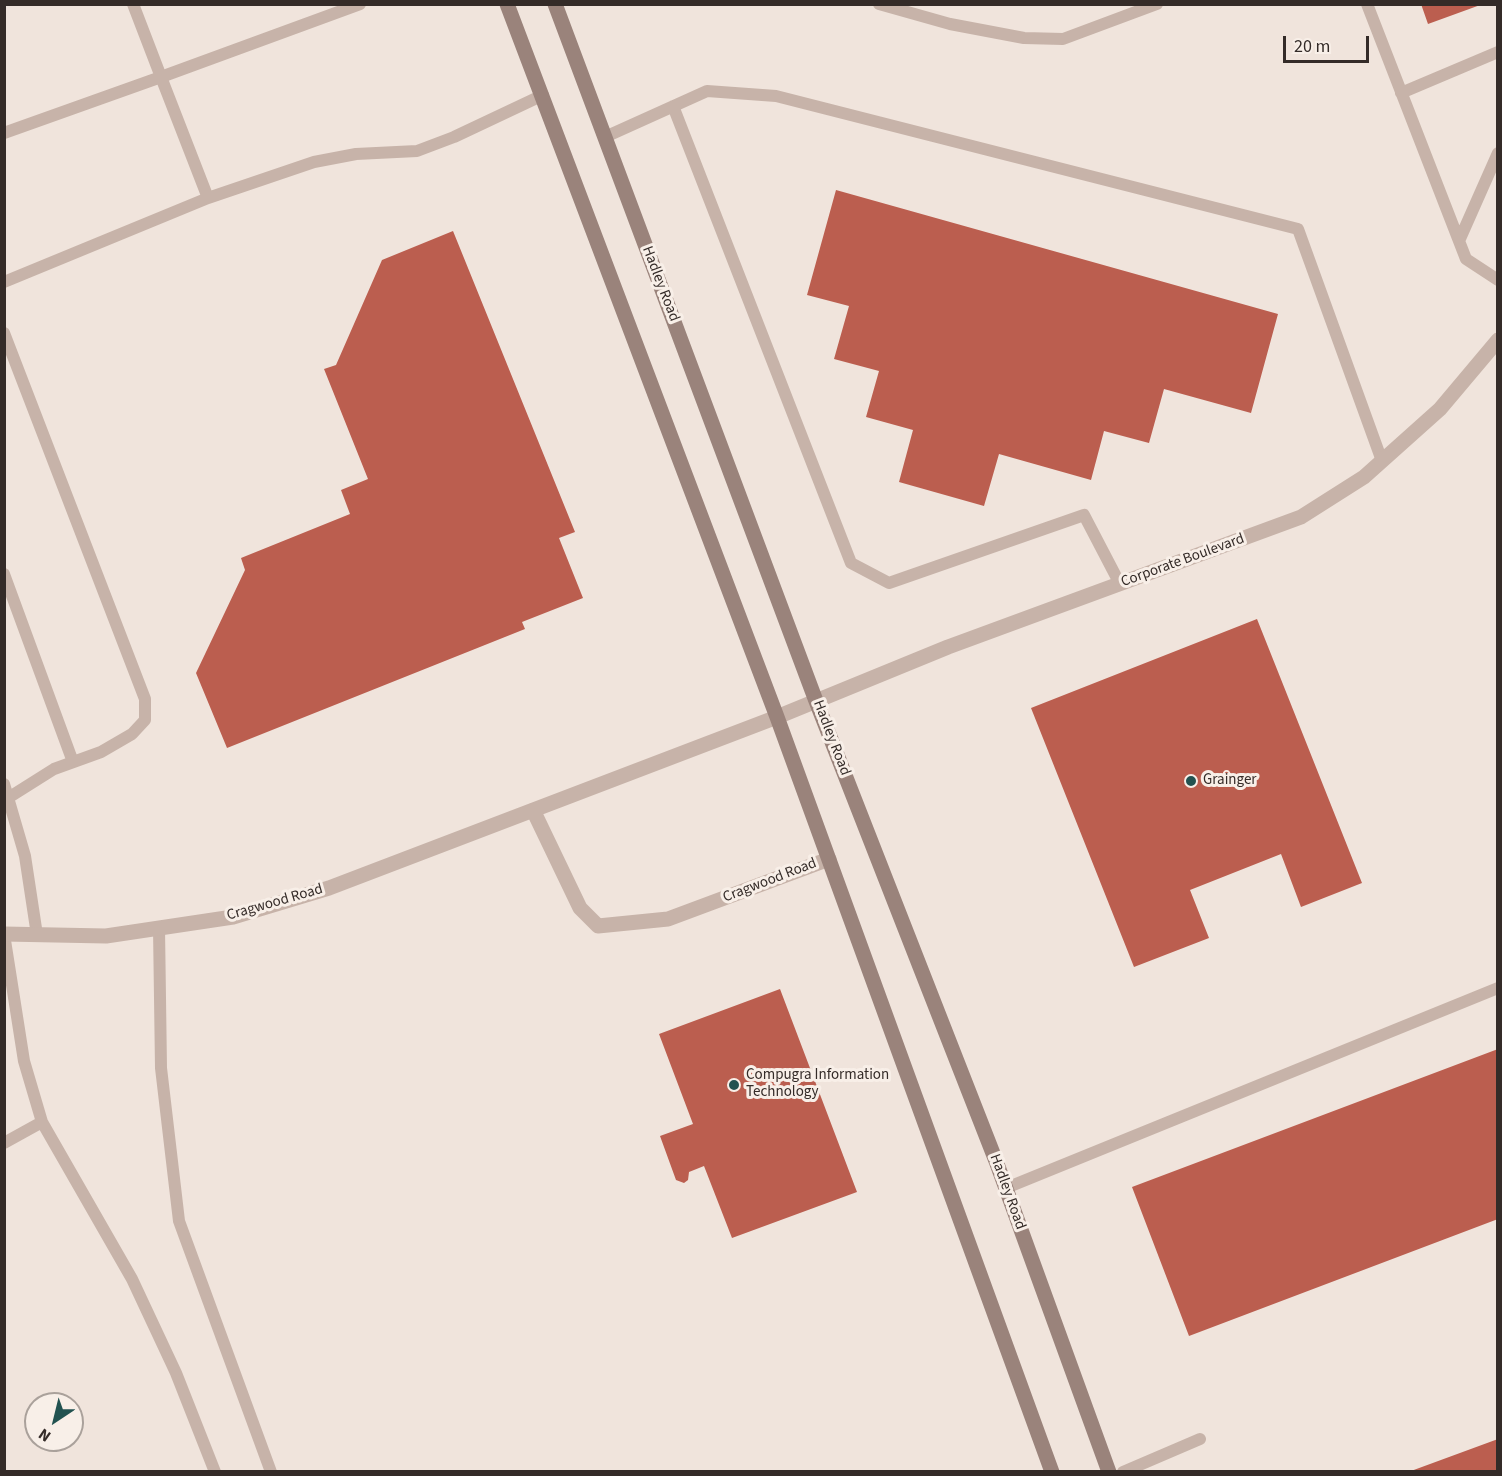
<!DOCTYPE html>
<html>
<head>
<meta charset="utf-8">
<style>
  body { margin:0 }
  #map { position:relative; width:1502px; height:1476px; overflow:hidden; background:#f0e4dc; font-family:"Source Sans 3",sans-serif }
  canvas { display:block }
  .frame { position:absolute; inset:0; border:6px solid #342b28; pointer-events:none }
  .north { position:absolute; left:24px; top:1392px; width:60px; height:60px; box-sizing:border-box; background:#f8efe8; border:2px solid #aaa19b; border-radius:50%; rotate:215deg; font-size:16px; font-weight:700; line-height:24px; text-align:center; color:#342b28 }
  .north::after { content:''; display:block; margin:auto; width:21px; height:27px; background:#225250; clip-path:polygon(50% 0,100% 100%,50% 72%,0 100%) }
  .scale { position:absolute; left:1283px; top:36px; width:86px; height:27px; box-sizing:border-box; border:3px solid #342b28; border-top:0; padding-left:8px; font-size:18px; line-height:21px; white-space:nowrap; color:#342b28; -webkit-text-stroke:4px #f8efe8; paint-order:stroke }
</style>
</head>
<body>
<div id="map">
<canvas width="1502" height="1476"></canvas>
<div class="frame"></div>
<div class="north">N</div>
<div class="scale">20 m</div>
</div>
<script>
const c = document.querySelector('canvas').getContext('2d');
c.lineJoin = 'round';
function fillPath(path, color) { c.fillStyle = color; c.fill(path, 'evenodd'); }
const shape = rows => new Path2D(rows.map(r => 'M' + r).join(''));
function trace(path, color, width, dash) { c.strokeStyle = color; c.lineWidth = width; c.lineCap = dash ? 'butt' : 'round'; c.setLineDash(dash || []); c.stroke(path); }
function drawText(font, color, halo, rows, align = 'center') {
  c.font = font + ' "Source Sans 3",sans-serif'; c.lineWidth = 6; c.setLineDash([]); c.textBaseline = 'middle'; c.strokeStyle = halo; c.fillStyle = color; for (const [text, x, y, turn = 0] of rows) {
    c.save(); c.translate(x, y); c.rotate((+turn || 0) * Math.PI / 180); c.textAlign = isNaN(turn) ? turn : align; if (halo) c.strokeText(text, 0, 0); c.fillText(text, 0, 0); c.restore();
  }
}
const building = shape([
  [1421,4,1483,4,1428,24],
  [836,190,1278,314,1251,413,1164,389,1149,443,1104,431,1091,480,999,454,984,506,899,482,913,430,866,417,879,371,834,359,849,306,807,295],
  [453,231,575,532,559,538,583,598,522,622,525,629,227,748,196,673,245,570,241,558,350,514,341,490,368,479,324,369,336,365,382,260],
  [1257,619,1362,883,1301,907,1281,854,1190,890,1209,938,1134,967,1031,708],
  [780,989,857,1192,732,1238,704,1166,689,1172,688,1180,684,1183,676,1180,660,1136,693,1124,659,1034],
  [1498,1049,1498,1219,1189,1336,1132,1187],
  [1498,1439,1498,1472,1411,1472,1411,1471]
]);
const lane = shape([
  [360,4,161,77,208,198,314,162,356,154,417,151,454,137,543,95],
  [879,4,950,24,1024,38,1063,39,1157,4],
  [1367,4,1466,259,1498,280],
  [1401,93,1498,52],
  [673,106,851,563,889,583,1084,515,1120,584],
  [4,133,161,77,133,4],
  [605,137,707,91,776,96,1298,229,1382,461],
  [1459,241,1498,153],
  [4,282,208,198],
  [4,333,145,699,145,720,132,734,101,752,54,769,8,798],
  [4,574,73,762],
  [4,784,25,856,37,935],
  [159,928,161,1068,179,1221,271,1472],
  [4,934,24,1061,42,1122,4,1143],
  [42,1122,132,1279,176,1373,215,1472],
  [1006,1188,1498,988],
  [1123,1472,1200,1439]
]);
const street = shape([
  [533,810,580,908,598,926,668,919,829,859],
  [4,934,106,936,233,917,329,888,777,717,948,647,1301,517,1364,477,1440,409,1498,340]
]);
const secondary = shape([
  [507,4,777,717,1052,1472],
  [555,4,816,701,996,1161,1109,1472]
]);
const markers = [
  [1191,781,6,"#225250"],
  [734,1085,6,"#225250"]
];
const streetNames = [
  ["Hadley Road",660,284,69],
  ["Corporate Boulevard",1183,561,-20],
  ["Hadley Road",831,738,69],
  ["Cragwood Road",770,881,-21],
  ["Cragwood Road",275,903,-16],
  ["Hadley Road",1007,1192,70]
];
const poiNames = [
  ["Grainger",1203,781],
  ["Compugra Information",746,1076],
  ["Technology",746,1093]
];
fillPath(building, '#bb5e4f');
trace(lane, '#c7b3a9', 12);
trace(street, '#c7b3a9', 15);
trace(secondary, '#9a837b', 15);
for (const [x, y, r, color] of markers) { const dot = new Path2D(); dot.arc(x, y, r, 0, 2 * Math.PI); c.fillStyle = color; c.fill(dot); trace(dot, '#f8efe8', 2); }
drawText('15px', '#342b28', '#f8efe8', streetNames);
drawText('15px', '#342b28', '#f8efe8', poiNames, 'left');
</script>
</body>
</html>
